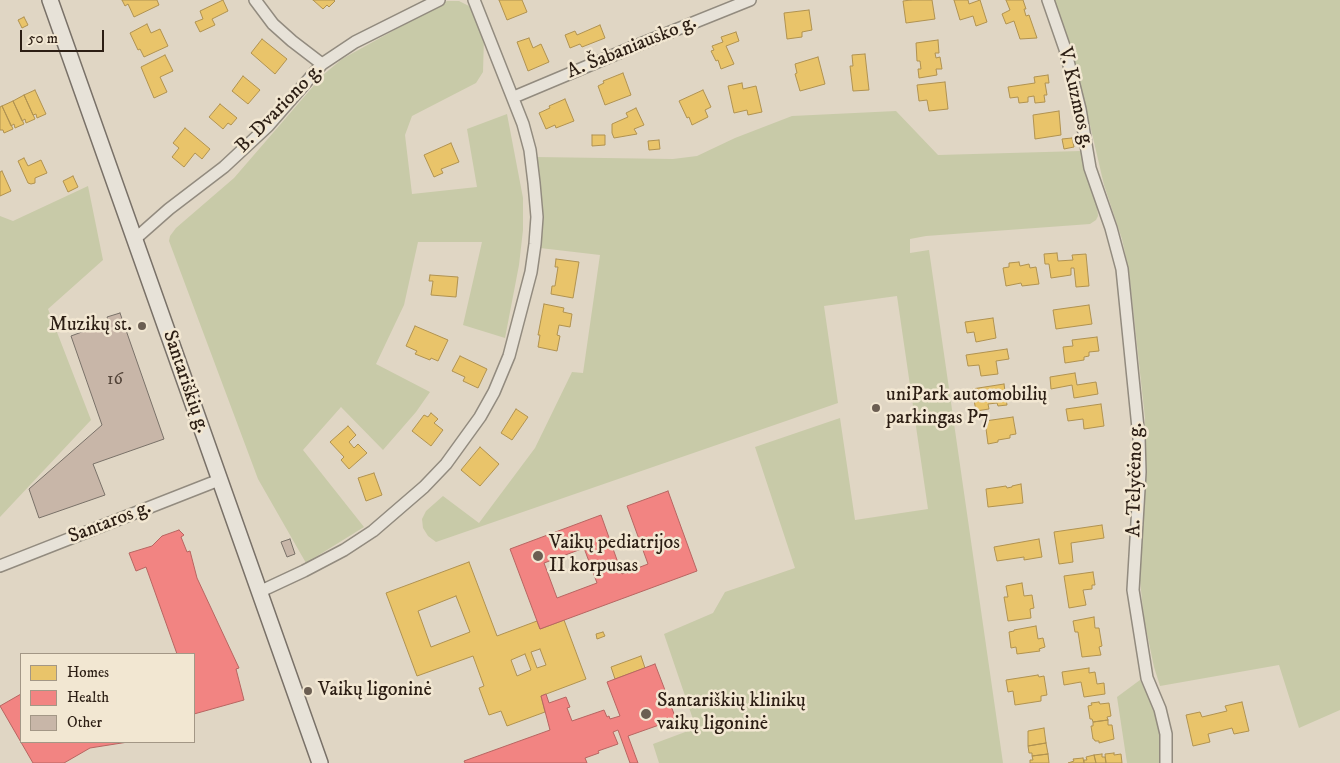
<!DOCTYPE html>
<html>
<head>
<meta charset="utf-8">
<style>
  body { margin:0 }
  #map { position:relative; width:1340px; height:763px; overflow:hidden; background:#e0d6c4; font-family:"IM FELL DW Pica",serif }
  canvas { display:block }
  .legend { position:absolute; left:20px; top:653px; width:175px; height:90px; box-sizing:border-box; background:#f2e7d2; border:1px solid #a39786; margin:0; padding:6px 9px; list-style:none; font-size:15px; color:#2c1e14 }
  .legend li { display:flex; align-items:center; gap:10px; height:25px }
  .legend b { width:25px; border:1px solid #a39786 }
  .scale { position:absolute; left:20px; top:30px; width:84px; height:22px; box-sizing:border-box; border:2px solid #2c1e14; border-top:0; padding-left:6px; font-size:15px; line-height:18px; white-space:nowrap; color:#2c1e14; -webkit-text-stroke:4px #f2e7d2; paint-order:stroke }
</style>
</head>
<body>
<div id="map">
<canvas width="1340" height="763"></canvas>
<ul class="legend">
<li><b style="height:14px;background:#e9c46a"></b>Homes</li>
<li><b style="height:14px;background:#f28482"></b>Health</li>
<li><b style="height:14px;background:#c8b6a8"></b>Other</li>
</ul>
<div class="scale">50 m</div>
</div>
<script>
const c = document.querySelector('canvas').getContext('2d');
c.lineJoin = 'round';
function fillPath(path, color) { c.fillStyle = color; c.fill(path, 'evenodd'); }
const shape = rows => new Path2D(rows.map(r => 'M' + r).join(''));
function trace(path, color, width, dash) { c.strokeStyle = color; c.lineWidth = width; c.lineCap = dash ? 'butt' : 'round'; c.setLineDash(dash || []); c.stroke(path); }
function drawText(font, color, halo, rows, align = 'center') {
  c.font = font + ' "IM FELL DW Pica",serif'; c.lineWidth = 5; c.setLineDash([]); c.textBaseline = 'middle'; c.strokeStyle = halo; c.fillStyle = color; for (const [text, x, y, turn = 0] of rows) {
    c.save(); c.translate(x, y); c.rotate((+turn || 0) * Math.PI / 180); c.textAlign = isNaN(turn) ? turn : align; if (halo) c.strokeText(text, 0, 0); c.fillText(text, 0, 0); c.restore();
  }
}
const green = shape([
  [1054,0,1340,0,1340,710,1299,728,1279,665,1160,686,1154,667,1144,619,1139,571,1145,481,1145,418,1129,272,1122,239,1104,185,1080,82],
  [447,1,459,1,469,6,484,37,483,72,476,83,412,116,405,135,412,194,477,187,467,129,507,114,523,198,523,230,519,265,505,338,463,325,482,242,418,242,404,305,376,364,430,392,416,412,383,450,341,407,303,450,364,527,306,563,258,479,169,241,170,236,176,228,234,178,323,75,342,59],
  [896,111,938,155,1081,151,1085,173,1097,205,1098,216,1096,220,1090,224,926,236,910,239,910,253,929,250,1003,763,659,763,653,744,696,728,664,634,713,613,725,592,795,568,755,447,840,418,855,520,928,509,897,296,824,306,838,403,436,542,428,536,423,528,422,519,426,511,443,496,479,523,535,448,572,372,583,373,600,255,540,248,542,216,541,189,536,157,673,159,697,156,735,138,792,116],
  [88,186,103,260,48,309,91,420,0,517,0,216,13,221],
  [1140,680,1157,714,1161,730,1160,763,1127,763,1117,697]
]);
const homes = shape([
  [122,0,157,0,159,5,134,17,128,4,125,6,122,0],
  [223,0,228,11,212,19,215,25,200,32,195,22,203,19,200,11,223,0],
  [313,0,334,0,335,1,329,7,327,5,323,9,313,0],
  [499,0,522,0,527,12,507,20,499,0],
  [911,0,932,0,935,19,906,23,903,1,911,0],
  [954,0,968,0,969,4,980,0,987,22,976,26,973,16,960,20,954,0],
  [1006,0,1023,0,1026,9,1024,9,1026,16,1029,15,1037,38,1020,39,1014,21,1006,24,1002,14,1010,10,1006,0],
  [809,10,812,30,802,32,802,37,787,39,784,13,809,10],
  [24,17,28,25,22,28,18,20,24,17],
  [147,24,151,33,160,29,168,46,144,57,140,49,138,50,130,33,147,24],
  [600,25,605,38,582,47,580,44,570,48,565,35,575,31,577,35,600,25],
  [736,32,739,41,726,46,734,64,721,69,718,60,716,61,711,51,714,50,712,46,723,42,721,37,736,32],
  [529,38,533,48,541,44,549,62,528,71,517,42,529,38],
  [262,39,287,59,275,74,251,53,262,39],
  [938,40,939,53,935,53,936,58,940,57,942,69,936,69,937,75,919,78,918,69,921,69,920,61,917,61,916,43,938,40],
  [865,54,869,90,853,91,850,66,853,66,852,55,865,54],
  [165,55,173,71,160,77,167,92,154,98,141,67,165,55],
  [818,57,825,84,800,91,795,74,797,73,795,64,818,57],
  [623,73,631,95,605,105,598,86,604,83,603,81,623,73],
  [1048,75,1049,83,1045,83,1047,95,1044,95,1045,102,1035,103,1034,96,1028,97,1028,102,1019,103,1018,97,1010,98,1008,87,1035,83,1034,77,1048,75],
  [243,76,260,90,248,104,232,91,243,76],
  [945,82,948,109,929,111,927,100,919,101,917,85,945,82],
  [742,83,743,89,756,86,762,112,748,115,747,110,734,113,728,86,742,83],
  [35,90,46,114,37,118,36,114,33,115,24,95,35,90],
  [703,90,711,107,705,110,708,117,692,125,689,117,687,118,679,101,703,90],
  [24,95,35,119,26,123,25,119,22,121,13,101,24,95],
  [565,99,574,121,556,128,555,125,546,129,539,113,550,108,549,106,565,99],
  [13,101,24,124,15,128,14,124,11,126,2,106,13,101],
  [220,104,237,118,231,125,228,123,223,129,209,117,220,104],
  [2,106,13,129,4,133,3,130,0,130,0,107,2,106],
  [636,108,644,125,634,129,637,134,614,138,612,133,612,124,628,117,626,113,636,108],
  [1059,111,1061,135,1035,139,1033,115,1059,111],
  [185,128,210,149,202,159,195,153,184,167,172,157,179,148,173,143,185,128],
  [592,135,605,135,605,145,592,146,592,135],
  [1072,138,1074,147,1064,149,1062,139,1072,138],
  [659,140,660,149,649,150,648,141,659,140],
  [451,143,459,162,441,169,443,173,434,177,424,155,451,143],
  [24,158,28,166,41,160,47,173,35,178,35,183,31,184,28,183,18,161,24,158],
  [2,171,11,191,0,196,0,172,2,171],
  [73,176,78,187,68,192,63,181,73,176],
  [1057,253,1058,261,1073,260,1072,255,1086,254,1089,286,1076,287,1074,268,1071,268,1071,275,1051,278,1049,264,1045,264,1044,254,1057,253],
  [556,259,579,262,573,298,551,294,552,286,555,286,558,267,555,267,556,259],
  [1019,262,1020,266,1029,264,1030,268,1036,267,1039,284,1022,286,1021,283,1006,286,1003,268,1009,267,1009,263,1019,262],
  [430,275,458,277,456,297,431,295,433,281,429,281,430,275],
  [544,304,564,308,563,312,572,314,570,327,559,325,557,335,560,336,557,351,538,347,540,335,538,335,544,304],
  [1089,305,1092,324,1056,329,1053,310,1089,305],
  [993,318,996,338,976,342,974,332,967,333,965,322,993,318],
  [415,326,448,340,438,361,431,358,430,360,415,354,417,351,406,346,415,326],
  [1097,337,1099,351,1089,352,1089,356,1084,357,1084,360,1065,363,1063,347,1073,346,1072,340,1097,337],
  [1007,349,1009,359,996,361,998,374,981,376,979,365,968,366,966,355,1007,349],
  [460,356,487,369,478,388,463,381,465,377,452,371,460,356],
  [1075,373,1077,385,1096,382,1098,394,1074,398,1072,385,1051,389,1050,377,1075,373],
  [1004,384,1007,405,998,406,997,403,988,404,989,409,976,411,972,389,1004,384],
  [1101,404,1104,426,1084,429,1083,419,1068,421,1066,409,1101,404],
  [516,409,528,417,512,440,501,433,516,409],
  [431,413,438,419,434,423,443,430,431,446,412,431,424,415,428,417,431,413],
  [1013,417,1016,434,1010,435,1010,438,998,440,998,442,988,444,985,421,1013,417],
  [348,426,356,435,349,442,354,448,358,444,367,453,349,469,341,460,344,457,330,442,348,426],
  [480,447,499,464,480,486,461,470,480,447],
  [374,473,382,495,366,501,358,478,374,473],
  [1021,484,1023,503,988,507,986,489,1006,486,1007,488,1012,487,1012,486,1021,484],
  [1102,525,1104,538,1071,543,1073,562,1059,564,1054,532,1102,525],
  [1039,539,1042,557,1024,560,1024,557,997,561,994,547,1039,539],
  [469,562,497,636,537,621,540,629,564,620,586,679,541,696,545,712,507,726,501,711,489,715,479,688,484,686,473,656,417,676,386,593,469,562],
  [456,596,470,632,431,647,418,611,456,596],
  [540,649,546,665,537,668,531,652,540,649],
  [525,654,531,670,517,676,511,660,525,654],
  [1093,572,1095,585,1092,585,1092,589,1083,590,1086,605,1069,608,1064,576,1093,572],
  [1022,583,1024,596,1032,595,1034,608,1030,609,1031,618,1008,621,1004,597,1008,597,1006,586,1022,583],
  [1094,617,1095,628,1099,628,1102,646,1099,647,1101,655,1082,657,1078,632,1075,632,1073,621,1094,617],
  [1036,626,1038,639,1043,638,1045,647,1039,649,1040,651,1017,654,1016,647,1011,648,1009,632,1014,631,1014,630,1036,626],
  [603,632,605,636,597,639,596,634,603,632],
  [641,656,645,668,615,679,611,667,641,656],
  [1089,668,1089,673,1095,672,1097,684,1104,683,1105,694,1084,697,1081,682,1064,685,1062,672,1089,668],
  [1038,675,1039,677,1044,676,1047,695,1041,696,1041,701,1015,705,1013,691,1008,692,1006,680,1038,675],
  [1099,702,1100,704,1109,703,1111,716,1107,717,1108,720,1093,722,1092,719,1090,719,1088,706,1092,705,1091,703,1099,702],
  [1242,702,1249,731,1234,734,1232,728,1208,734,1210,742,1193,746,1186,715,1200,712,1202,717,1227,711,1225,706,1242,702],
  [1108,720,1108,725,1112,725,1114,739,1099,743,1099,741,1095,741,1094,739,1093,739,1091,726,1093,726,1093,722,1108,720],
  [1044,728,1046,743,1028,746,1028,731,1044,728],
  [1046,743,1048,754,1032,756,1032,753,1029,753,1028,746,1046,743],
  [1114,753,1114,755,1121,754,1122,763,1106,763,1105,754,1114,753],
  [1048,754,1049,763,1030,763,1030,760,1033,760,1032,756,1048,754],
  [1102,754,1102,757,1105,757,1106,763,1096,763,1094,755,1102,754],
  [1094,755,1096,763,1084,763,1084,760,1087,760,1086,757,1094,755],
  [1083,758,1084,763,1068,763,1074,761,1073,759,1083,758]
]);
const health = shape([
  [668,491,697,571,540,629,510,549,601,515,622,574,648,564,627,506,668,491],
  [584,548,597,583,557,598,544,563,584,548],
  [179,530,184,535,181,537,187,552,190,551,197,578,239,668,236,669,244,700,194,714,194,654,177,654,146,567,136,571,129,553,152,546,162,536,179,530],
  [655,664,676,719,628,736,638,763,630,763,618,730,613,732,618,744,598,751,599,753,585,758,587,763,465,763,464,761,550,730,541,696,546,694,549,703,566,697,570,707,567,708,572,721,604,710,607,717,609,716,610,719,620,716,607,682,655,664],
  [21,694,21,742,128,742,90,748,64,763,33,763,0,706,21,694]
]);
const building = shape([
  [120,313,164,439,93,464,105,495,39,518,29,489,102,425,71,336,109,322,107,317,120,313],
  [290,539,295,554,287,557,281,542,290,539]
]);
const minor = shape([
  [255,0,273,24,292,41,322,64],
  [1048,0,1065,49,1080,109,1090,168,1111,228,1122,269,1139,438,1140,472,1133,590,1147,678,1160,709,1166,734,1166,763],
  [514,97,633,47,750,0],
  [135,239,169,209,224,167,268,126,322,64,355,42,439,0],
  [0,566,219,480],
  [259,592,304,571,344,550,373,531,424,487,446,464,480,417,494,392,509,356,531,272,535,244,537,217,534,183,530,150,523,124,474,0]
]);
const secondary = shape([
  [50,0,320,763]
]);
const markers = [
  [142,326,5,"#6b5e52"],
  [876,408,5,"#6b5e52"],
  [538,556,6,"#6b5e52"],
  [308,691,5,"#6b5e52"],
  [646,714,6,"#6b5e52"]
];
const numberNames = [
  ["16",115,380]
];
const streetNames = [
  ["A. Šabaniausko g.",632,48,-22],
  ["V. Kuzmos g.",1075,98,77],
  ["B. Dvariono g.",280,109,-46],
  ["Santariškių g.",185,382,71],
  ["A. Telyčėno g.",1136,480,-89],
  ["Santaros g.",110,523,-21]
];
const poiNames = [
  ["Muzikų st.",132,326,"right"],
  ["uniPark automobilių",886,396],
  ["parkingas P7",886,419],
  ["Vaikų pediatrijos",549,544],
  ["II korpusas",549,567],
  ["Vaikų ligoninė",318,691],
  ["Santariškių klinikų",657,702],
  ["vaikų ligoninė",657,725]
];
fillPath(green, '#c8caa8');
fillPath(homes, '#e9c46a');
trace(homes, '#b09250', 1);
fillPath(health, '#f28482');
trace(health, '#b76561', 1);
fillPath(building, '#c8b6a8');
trace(building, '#797168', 1);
trace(minor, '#928b7f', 14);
trace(secondary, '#797168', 18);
trace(minor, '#e7e2d8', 11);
trace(secondary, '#e7e2d8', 15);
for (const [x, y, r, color] of markers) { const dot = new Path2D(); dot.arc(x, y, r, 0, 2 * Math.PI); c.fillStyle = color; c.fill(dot); trace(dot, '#f2e7d2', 2); }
drawText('18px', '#534439', null, numberNames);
drawText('20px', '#2c1e14', '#f2e7d2', streetNames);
drawText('20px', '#2c1e14', '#f2e7d2', poiNames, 'left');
</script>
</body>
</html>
